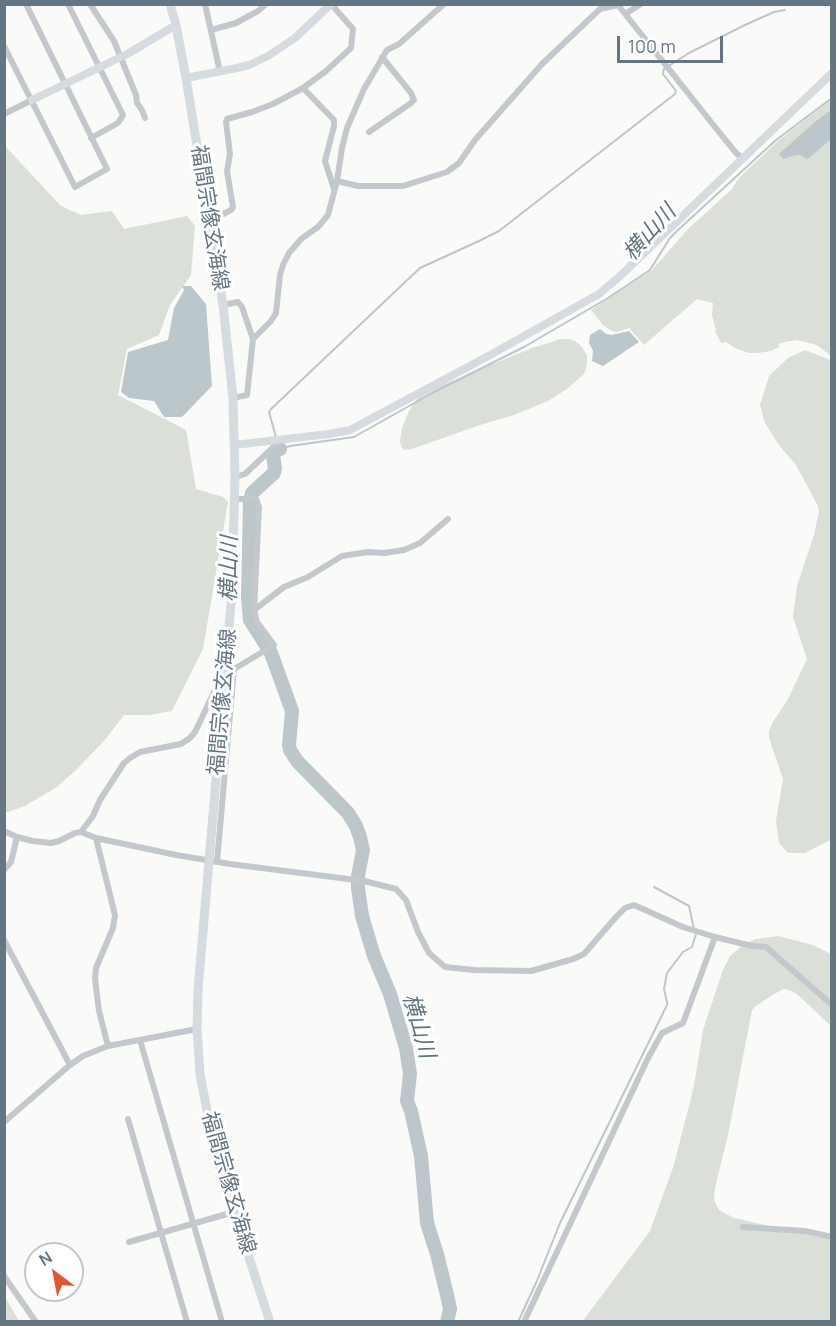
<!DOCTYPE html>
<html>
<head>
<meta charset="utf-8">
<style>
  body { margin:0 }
  #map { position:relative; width:836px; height:1326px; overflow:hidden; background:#fafaf8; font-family:Manrope,sans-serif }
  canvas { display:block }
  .frame { position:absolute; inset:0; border:6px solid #657683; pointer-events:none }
  .north { position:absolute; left:24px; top:1242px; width:60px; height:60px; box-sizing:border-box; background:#fff; border:2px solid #c1c8cd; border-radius:50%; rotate:328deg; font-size:16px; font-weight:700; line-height:24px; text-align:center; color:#657683 }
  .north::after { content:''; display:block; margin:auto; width:21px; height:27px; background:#e4572e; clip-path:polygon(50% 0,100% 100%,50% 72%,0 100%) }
  .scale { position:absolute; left:617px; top:36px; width:106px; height:27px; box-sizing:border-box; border:3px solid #657683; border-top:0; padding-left:8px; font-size:18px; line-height:21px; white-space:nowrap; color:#657683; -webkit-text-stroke:4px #fff; paint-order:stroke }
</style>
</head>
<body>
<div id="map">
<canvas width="836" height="1326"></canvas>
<div class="frame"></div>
<div class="north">N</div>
<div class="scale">100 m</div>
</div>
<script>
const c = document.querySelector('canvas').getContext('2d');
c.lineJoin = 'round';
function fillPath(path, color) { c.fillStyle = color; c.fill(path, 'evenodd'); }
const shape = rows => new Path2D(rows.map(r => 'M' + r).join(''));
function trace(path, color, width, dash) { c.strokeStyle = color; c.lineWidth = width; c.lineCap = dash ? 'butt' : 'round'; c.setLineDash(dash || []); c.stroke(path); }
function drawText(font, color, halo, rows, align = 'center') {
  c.font = font + ' Manrope,"Noto Sans JP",sans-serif'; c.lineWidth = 6; c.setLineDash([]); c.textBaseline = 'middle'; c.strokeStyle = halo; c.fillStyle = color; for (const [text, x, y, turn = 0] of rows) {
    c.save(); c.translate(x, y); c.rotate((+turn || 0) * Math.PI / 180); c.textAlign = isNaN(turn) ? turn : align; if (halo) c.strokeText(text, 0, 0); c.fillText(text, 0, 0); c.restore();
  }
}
const green = shape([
  [831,100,831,356,817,345,797,340,785,342,778,344,779,347,771,351,758,353,749,353,735,348,726,342,721,343,715,331,716,330,712,315,713,303,697,299,644,345,629,328,617,332,612,331,603,325,591,310,651,271,689,228,731,190,739,178,779,140],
  [4,145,61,206,81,215,112,211,124,229,187,216,195,226,191,275,170,305,159,335,127,349,118,395,186,430,196,489,223,497,228,502,203,649,172,711,149,715,124,715,104,741,76,770,57,787,25,806,5,813],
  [561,339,568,339,575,341,581,346,587,355,587,365,584,374,567,389,548,401,514,415,480,425,412,449,404,450,401,446,400,441,402,428,409,411,416,400,427,391,532,348],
  [805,350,831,360,832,839,805,853,788,853,779,843,776,821,783,779,772,747,769,737,769,731,773,722,788,699,807,659,793,617,797,586,814,535,819,511,818,506,796,465,778,444,764,421,760,405,769,376,788,358],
  [778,936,813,945,831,954,831,1026,797,994,789,990,784,989,774,994,757,1005,752,1010,728,1135,715,1188,714,1200,719,1210,734,1218,818,1237,831,1237,831,1321,582,1322,650,1231,674,1165,694,1086,703,1030,723,970,730,956,743,945,756,939],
  [5,1297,19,1321,5,1321]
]);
const water = shape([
  [831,110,831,139,808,159,800,155,792,156,784,159,779,154,815,122],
  [182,286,191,286,206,304,212,386,182,417,164,417,154,401,129,398,121,392,128,352,168,340,174,308,184,290],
  [600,329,606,334,612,335,629,331,639,342,603,366,592,361,593,351,589,343,590,335]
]);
const stream = shape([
  [276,437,269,412,271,409,420,268,479,241,499,231,675,94,676,91,663,74,664,69,689,53,745,25,774,12,785,10],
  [278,445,280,449,290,446,354,437,434,392,524,347,608,298,650,270,670,238,678,230,776,140,832,98],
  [654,887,689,906,694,929],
  [518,1322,536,1283,560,1223,667,1005,667,1002,664,989,667,973,683,952,692,947,696,934]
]);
const river = shape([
  [280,449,274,452,273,456,275,468,274,473,252,493,250,502,248,598,250,620,271,653,292,711,289,745,290,750,297,761,348,813,356,826,360,837,363,850,358,876,358,888,362,916,374,956,390,994,406,1048,410,1074,407,1101,411,1111,421,1156,427,1223,437,1254,447,1295,450,1309,447,1322]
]);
const street = shape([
  [68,4,123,115,118,123,91,138],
  [90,4,114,41,136,95,137,103,142,110,145,118],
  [205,4,220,72],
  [625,14,641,4],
  [211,30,236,23,258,11,266,4],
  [4,46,75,187,107,169,26,4],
  [303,88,334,120,334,126,325,161,334,189],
  [4,114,32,100],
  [369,132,411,103,414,100,411,93,382,57],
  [337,181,358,186,403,186,447,172,459,163,475,140,542,64,600,9,618,5,715,127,737,154,743,158],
  [210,221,231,210,233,207,227,171,230,154,226,122,227,119,252,112,273,104,303,88,326,71,351,48,353,29,331,4],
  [223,305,238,302,242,307,253,339,247,395,233,398],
  [253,339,271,321,276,313,280,275,283,265,289,253,301,239,318,227,328,215,337,181,342,148,347,128,364,89,387,50,399,44,444,4],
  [235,477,245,474,281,440],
  [254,610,284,587,308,577,342,556,368,552,384,553,404,550,420,543,448,519],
  [226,668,234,669,274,645,257,622,254,610,259,507,256,499,236,499],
  [4,831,17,837,33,841,51,843,59,841,75,833,81,832,96,838,176,855,230,864,364,881,396,889,406,900,418,932,429,953,445,967,474,970,531,971,573,959,584,954,616,917,625,908,634,905,683,927,715,937,752,946,766,947,832,1005],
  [81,832,93,816,100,800,124,763,130,758,140,752,181,744,190,738,195,732,216,688,225,684],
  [96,838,115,915,113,928,96,968,95,979,99,1011,108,1046],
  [217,862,234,669],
  [4,870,11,862,17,837],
  [4,940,70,1065],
  [140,1040,222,1322],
  [128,1119,187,1322],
  [4,1122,70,1065,83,1056,108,1046,197,1029],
  [743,1227,805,1231,832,1237],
  [129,1242,234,1212],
  [4,1276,36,1322],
  [524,1322,648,1058,662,1033,683,1023,715,937]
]);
const secondary = shape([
  [186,78,237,68,249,65,268,56,295,38,331,4],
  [32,100,129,53,176,25],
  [234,445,329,434,350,430,492,354,599,294,619,277,832,73]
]);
const primary = shape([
  [170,4,176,25,186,78,223,305,233,398,235,477,232,592,198,990,197,1029,200,1074,212,1137,221,1172,270,1322]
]);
const streetNames = [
  ["福間宗像玄海線",209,218,81],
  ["福間宗像玄海線",223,702,-85],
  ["福間宗像玄海線",228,1183,74]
];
const waterNames = [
  ["横山川",650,233,-48],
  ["横山川",230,569,-89],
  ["横山川",418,1026,74]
];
fillPath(green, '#dadfd7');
fillPath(water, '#bbc7cb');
trace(stream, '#bbc7cb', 2);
trace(river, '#bbc7cb', 14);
trace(street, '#c3c8cc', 6);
trace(secondary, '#d6dbdf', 8);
trace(primary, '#d6dbdf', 9);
drawText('21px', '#657683', '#fff', streetNames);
drawText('italic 22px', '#60757c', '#fff', waterNames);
</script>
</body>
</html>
